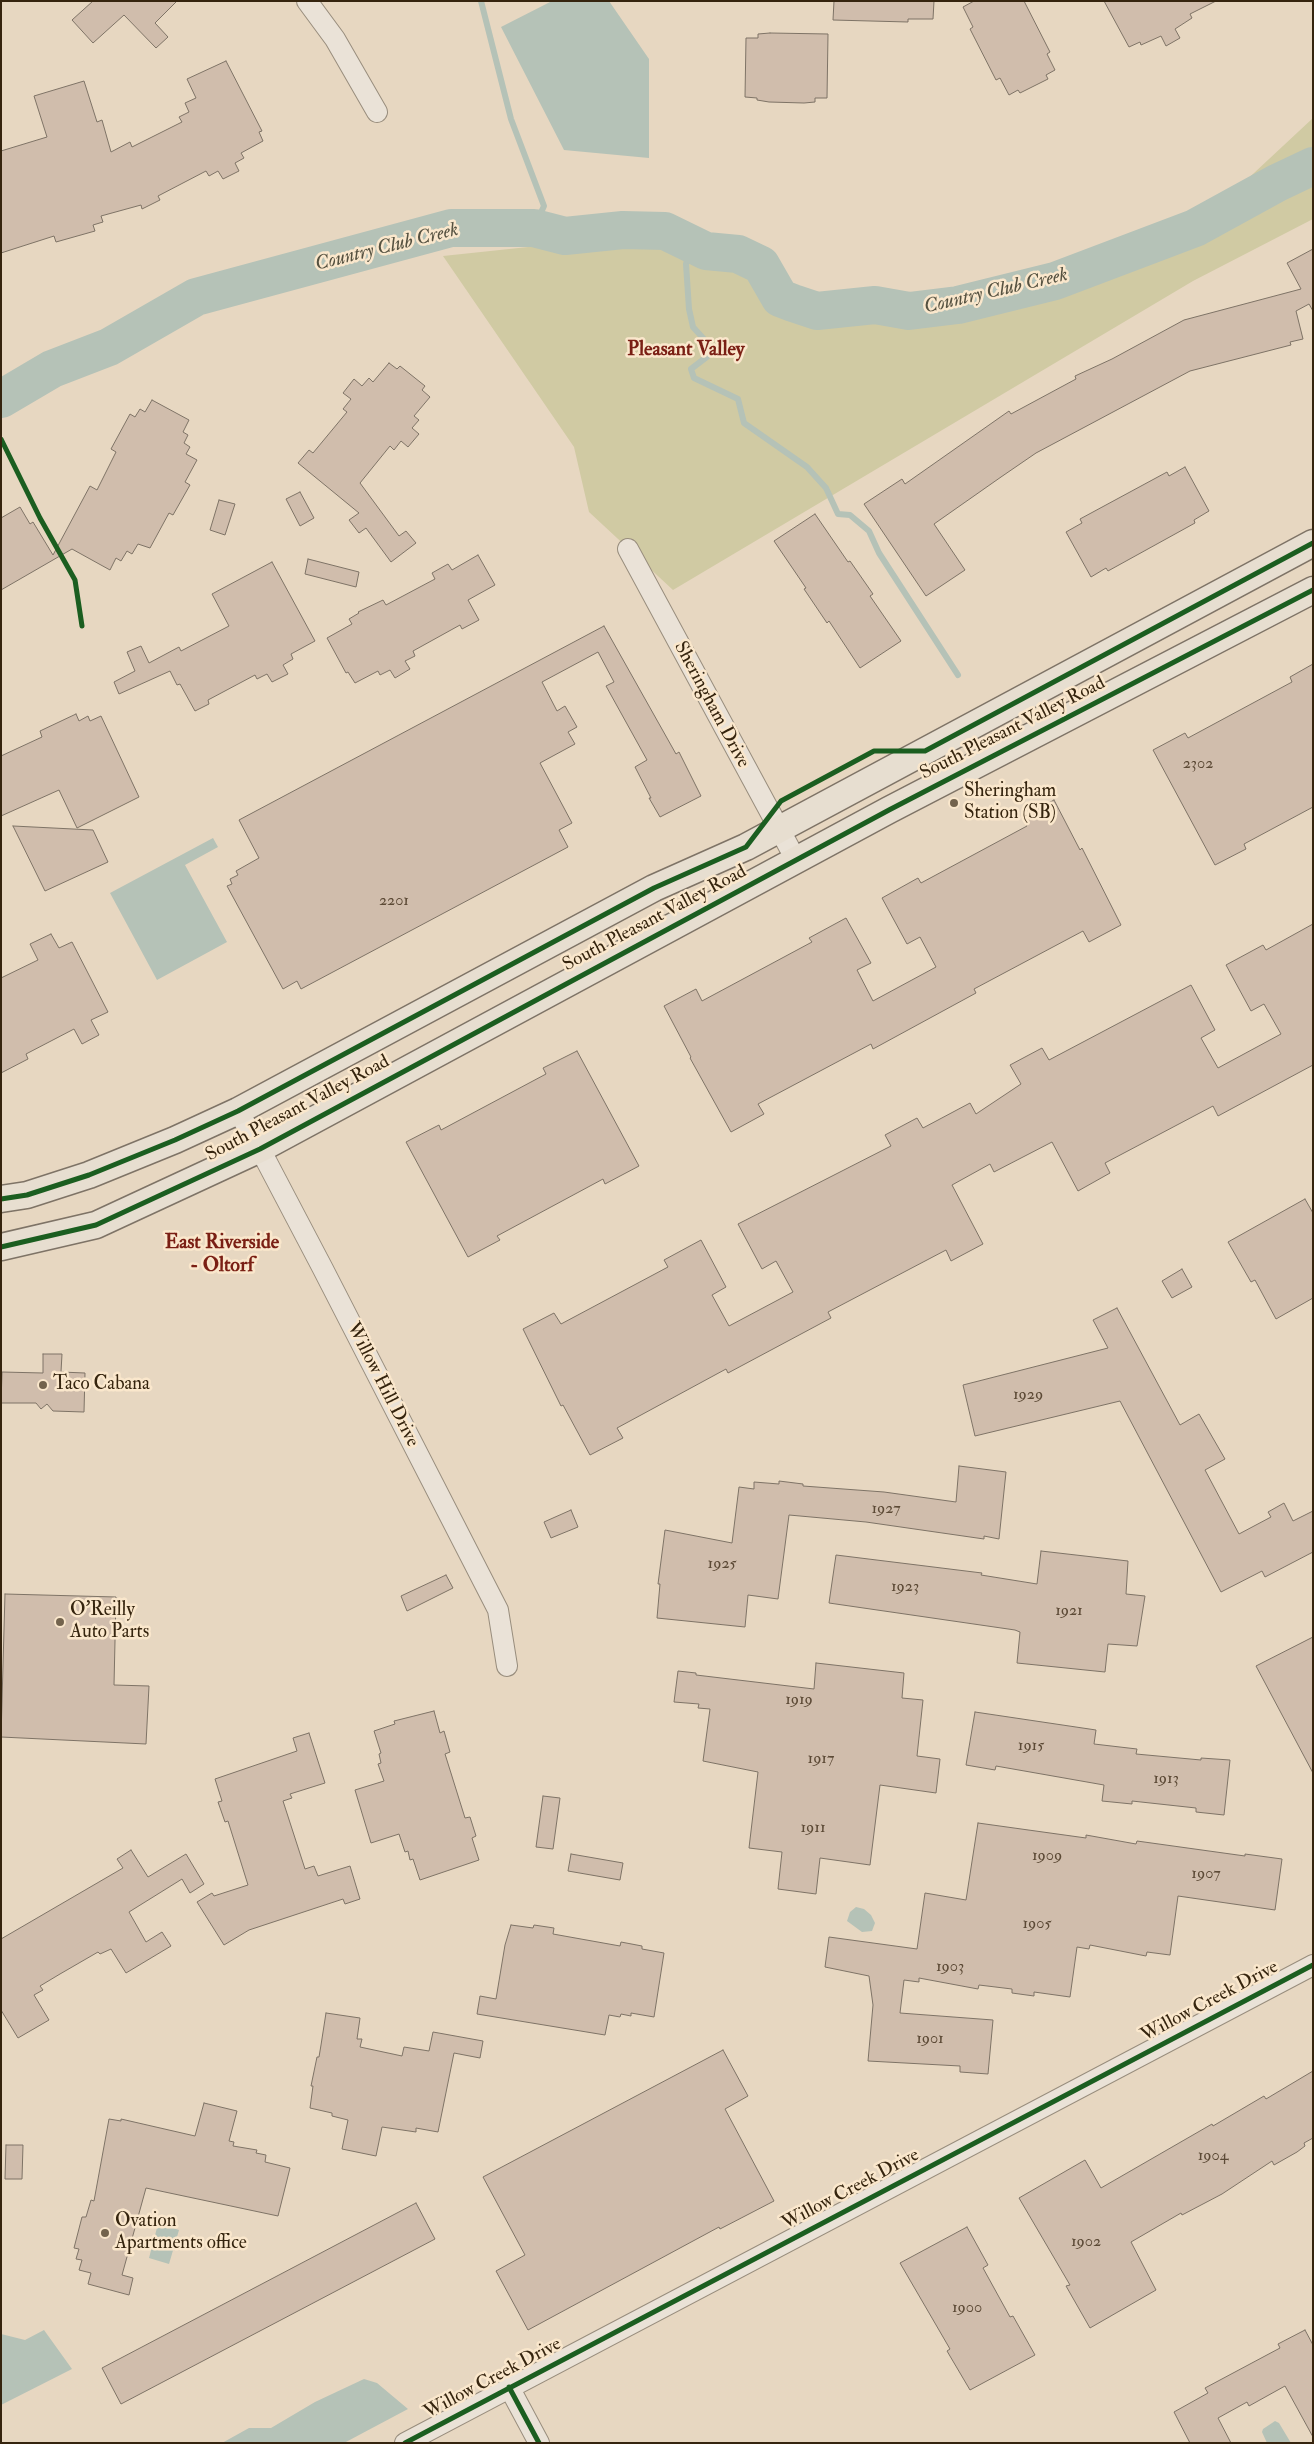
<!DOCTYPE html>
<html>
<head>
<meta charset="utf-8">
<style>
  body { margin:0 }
  #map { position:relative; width:1314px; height:2444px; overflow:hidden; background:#e7d7c1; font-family:"IM FELL Double Pica",serif }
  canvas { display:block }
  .frame { position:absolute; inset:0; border:2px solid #35240e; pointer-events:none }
</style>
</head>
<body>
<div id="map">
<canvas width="1314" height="2444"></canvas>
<div class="frame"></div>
</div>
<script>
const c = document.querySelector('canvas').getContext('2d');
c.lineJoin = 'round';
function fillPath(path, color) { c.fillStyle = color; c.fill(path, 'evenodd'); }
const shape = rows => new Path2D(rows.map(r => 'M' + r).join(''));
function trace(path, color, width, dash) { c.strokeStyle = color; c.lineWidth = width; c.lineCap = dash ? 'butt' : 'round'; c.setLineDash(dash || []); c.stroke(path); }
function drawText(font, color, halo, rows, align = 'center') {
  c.font = font + ' "IM FELL Double Pica",serif'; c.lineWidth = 5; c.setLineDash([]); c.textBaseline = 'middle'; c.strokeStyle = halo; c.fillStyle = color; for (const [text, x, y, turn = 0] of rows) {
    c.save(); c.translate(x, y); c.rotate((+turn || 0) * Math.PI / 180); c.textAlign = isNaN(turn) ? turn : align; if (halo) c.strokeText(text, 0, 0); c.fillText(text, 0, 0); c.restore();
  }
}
const green = shape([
  [1313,118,1313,219,1193,281,673,590,589,512,574,447,443,256,651,234,677,249,756,270,777,305,800,313,842,316,885,313,940,314,1065,284,1195,228]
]);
const water = shape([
  [552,1,609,1,649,59,649,158,564,150,501,27],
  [213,838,218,847,185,865,227,942,157,980,110,893],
  [856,1907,864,1909,871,1915,875,1923,872,1931,862,1932,847,1921,850,1912],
  [164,2222,174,2225,173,2228,179,2230,169,2264,149,2258,158,2224,163,2226],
  [44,2330,72,2369,1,2405,1,2334,25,2340],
  [364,2379,377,2383,408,2409,344,2443,222,2443,249,2428,271,2428,315,2402],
  [1275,2421,1279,2423,1291,2443,1267,2443,1262,2432,1263,2429]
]);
const stream = shape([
  [481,1,511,119,544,206,534,228],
  [691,246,686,264,689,309,693,327,712,348,708,356,691,369,694,378,738,399,744,423,807,467,826,488,838,514,850,515,869,531,879,553,958,675]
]);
const river = shape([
  [1,399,52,369,109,347,196,297,451,228,534,228,565,236,623,230,665,231,706,251,738,254,761,265,780,298,793,303,817,311,875,305,909,311,958,305,1055,281,1195,228,1277,183,1313,166]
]);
const building = shape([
  [93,1,177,1,155,23,168,37,156,48,124,15,93,43,72,20,93,1],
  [834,1,934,1,933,19,908,19,908,22,833,20,834,1],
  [974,1,1024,1,1050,52,1047,54,1055,70,1046,75,1048,79,1020,93,1018,90,1009,95,1000,78,996,80,970,29,973,27,963,7,974,1],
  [1104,1,1216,1,1190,14,1192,18,1175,29,1180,38,1166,46,1161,36,1141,45,1140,42,1129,47,1104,1],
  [770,33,828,34,827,98,815,98,815,102,804,103,769,102,757,100,757,98,745,97,746,38,758,38,758,34,770,33],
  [226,61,262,131,259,132,263,141,241,153,244,158,235,163,239,171,223,179,218,171,209,176,206,171,158,196,160,200,142,209,141,205,101,216,103,222,93,225,95,231,56,242,54,236,1,253,1,151,47,137,34,96,84,81,97,122,102,120,111,152,130,142,132,147,182,122,179,117,189,112,185,103,196,98,187,79,226,61],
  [1313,249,1313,311,1309,304,1296,311,1303,339,1290,342,1291,345,1190,371,1036,453,1001,477,934,524,965,570,926,596,864,504,902,479,905,484,1009,411,1011,414,1076,379,1075,376,1112,359,1184,320,1301,289,1287,263,1313,249],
  [389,363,397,369,400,366,425,386,422,390,430,397,414,416,419,420,412,428,419,434,408,447,401,441,394,450,390,446,360,483,399,536,406,531,416,543,391,562,366,528,359,533,349,520,359,513,298,463,309,450,313,453,347,412,343,409,351,399,343,393,354,379,362,386,369,378,373,382,389,363],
  [152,400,189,420,183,432,188,435,184,443,190,447,186,454,197,460,185,482,190,485,173,515,169,513,150,548,138,544,132,554,127,551,121,561,116,558,110,570,72,549,1,590,1,518,20,507,30,524,33,522,53,555,90,486,97,490,116,452,111,449,130,414,135,417,140,409,145,412,152,400],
  [1185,467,1209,511,1194,520,1195,523,1108,571,1106,568,1091,577,1066,532,1082,523,1080,519,1167,472,1169,476,1185,467],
  [300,492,314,518,300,526,286,499,300,492],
  [219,500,235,504,225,535,210,530,219,500],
  [815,514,848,562,850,561,873,594,870,596,901,641,860,668,829,621,827,623,804,589,806,588,774,541,815,514],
  [478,555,495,585,468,600,479,620,462,629,460,625,413,651,415,656,405,661,410,669,395,678,390,670,380,675,378,671,355,683,348,672,346,673,327,638,352,624,349,619,359,613,358,612,383,600,386,605,435,579,432,573,448,564,452,570,478,555],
  [308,559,359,572,356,587,305,574,308,559],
  [272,562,315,641,291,654,293,659,283,665,288,674,272,682,267,674,257,679,255,675,208,700,209,704,195,711,180,684,177,685,170,671,119,694,114,682,135,671,127,652,141,646,149,663,179,647,181,651,229,626,212,594,272,562],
  [604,626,676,754,679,752,701,796,660,817,649,798,651,798,635,767,647,760,606,686,614,682,598,652,542,682,557,711,565,706,577,727,568,732,575,744,540,763,572,823,559,830,568,847,301,989,297,981,283,989,227,886,232,884,230,879,238,875,236,871,259,858,239,820,604,626],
  [1313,664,1313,807,1244,844,1246,849,1215,865,1153,750,1185,733,1188,738,1292,682,1290,677,1313,664],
  [76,714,79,721,88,716,90,721,101,716,139,797,77,828,59,790,1,816,1,756,42,737,40,731,76,714],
  [1054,800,1080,850,1082,848,1121,925,1089,942,1083,931,974,989,976,993,873,1049,871,1044,758,1104,764,1114,731,1132,690,1058,691,1057,664,1006,696,989,702,1001,812,942,809,938,846,918,871,963,857,970,873,1001,936,967,920,937,907,944,882,898,918,878,921,883,1027,826,1023,817,1054,800],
  [13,826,93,830,108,862,45,891,13,826],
  [1313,924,1313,1065,1218,1116,1213,1106,1105,1163,1110,1173,1078,1191,1052,1142,994,1172,990,1164,952,1185,983,1244,951,1261,946,1250,828,1312,831,1318,728,1373,726,1369,617,1428,623,1438,590,1455,563,1405,561,1406,523,1329,554,1313,561,1324,668,1267,664,1260,701,1240,726,1287,712,1295,729,1326,793,1292,776,1261,762,1269,738,1224,891,1146,885,1135,917,1118,923,1128,970,1103,976,1114,1021,1084,1010,1065,1042,1048,1049,1060,1191,985,1215,1030,1201,1038,1218,1068,1281,1034,1264,1004,1251,1011,1226,965,1263,945,1266,950,1313,924],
  [51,934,59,948,72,942,108,1012,91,1020,99,1035,82,1044,74,1029,26,1054,28,1059,1,1073,1,978,38,960,30,944,51,934],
  [577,1051,639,1166,605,1184,603,1179,497,1236,500,1240,468,1257,406,1142,439,1125,441,1130,546,1074,543,1068,577,1051],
  [1305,1199,1313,1213,1313,1298,1276,1319,1255,1280,1251,1282,1228,1242,1305,1199],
  [1182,1269,1192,1287,1172,1298,1162,1281,1182,1269],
  [1117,1308,1180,1425,1199,1414,1225,1459,1205,1470,1239,1534,1271,1517,1268,1512,1284,1503,1293,1521,1313,1511,1313,1552,1265,1577,1262,1571,1221,1592,1120,1401,975,1436,963,1385,1108,1348,1093,1320,1117,1308],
  [43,1354,62,1354,61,1372,85,1373,84,1412,53,1411,47,1404,41,1409,36,1403,1,1403,2,1372,43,1373,43,1354],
  [959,1466,1006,1472,999,1539,984,1536,984,1539,866,1522,789,1515,778,1599,748,1595,745,1627,657,1618,660,1584,658,1584,665,1530,732,1543,739,1487,754,1489,754,1482,779,1484,779,1481,803,1484,803,1486,884,1492,956,1502,959,1466],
  [571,1510,578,1527,551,1538,544,1522,571,1510],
  [1041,1551,1128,1561,1126,1594,1145,1596,1137,1646,1108,1644,1105,1672,1017,1663,1020,1632,1015,1630,829,1603,836,1555,982,1573,981,1575,1037,1584,1041,1551],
  [446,1575,453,1588,407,1611,401,1596,446,1575],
  [5,1594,116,1597,114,1685,149,1686,146,1744,1,1737,5,1594],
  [1313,1637,1313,1773,1256,1666,1313,1637],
  [816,1663,904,1673,902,1698,923,1700,917,1756,940,1759,936,1793,880,1785,870,1865,820,1858,816,1894,778,1889,782,1852,749,1848,758,1772,703,1761,710,1709,698,1708,699,1704,674,1702,678,1671,696,1673,696,1675,814,1689,816,1663],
  [434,1711,440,1733,444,1731,450,1752,445,1754,465,1818,470,1817,476,1836,472,1838,479,1860,420,1880,413,1859,410,1860,408,1851,405,1852,399,1834,371,1843,355,1790,384,1781,378,1764,381,1763,379,1754,381,1753,374,1731,395,1724,394,1721,434,1711],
  [975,1712,1096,1730,1094,1744,1137,1749,1136,1754,1201,1760,1201,1758,1230,1760,1224,1815,1196,1812,1196,1808,1132,1801,1132,1804,1102,1801,1104,1785,996,1766,995,1770,966,1765,975,1712],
  [309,1733,325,1783,290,1794,292,1798,283,1801,305,1869,314,1866,318,1876,350,1866,360,1899,345,1904,343,1899,249,1930,224,1945,197,1902,212,1893,214,1896,248,1885,228,1821,225,1822,218,1802,222,1801,215,1779,297,1751,293,1738,309,1733],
  [543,1796,560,1798,553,1849,536,1847,543,1796],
  [978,1823,1086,1838,1086,1835,1136,1844,1137,1841,1245,1856,1245,1854,1282,1859,1275,1910,1178,1896,1170,1955,1147,1952,1146,1956,1090,1945,1089,1949,1077,1947,1070,1997,1034,1992,1034,1996,1012,1993,1012,1989,979,1985,978,1989,919,1978,919,1982,904,1980,900,2013,993,2020,988,2074,960,2072,960,2066,868,2061,873,2005,869,1976,825,1967,829,1937,917,1949,925,1893,966,1900,978,1823],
  [131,1850,148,1877,186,1854,204,1884,190,1893,182,1879,129,1912,146,1942,162,1932,171,1946,126,1973,111,1949,100,1954,98,1952,60,1974,40,1986,43,1990,34,1995,49,2020,18,2038,1,2010,1,1939,123,1868,117,1859,131,1850],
  [571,1854,623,1863,620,1880,568,1871,571,1854],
  [511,1925,533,1928,534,1925,554,1928,553,1934,620,1946,621,1942,642,1946,642,1949,664,1953,654,2017,631,2013,631,2016,621,2014,620,2017,609,2015,605,2035,477,2014,480,1996,496,1999,505,1945,511,1925],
  [326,2013,360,2018,357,2039,362,2039,360,2047,402,2056,404,2047,429,2051,433,2032,483,2041,480,2058,454,2053,438,2132,416,2128,416,2132,382,2127,376,2156,342,2149,348,2120,332,2116,332,2113,310,2108,313,2086,311,2086,317,2057,319,2057,321,2045,326,2013],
  [723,2050,748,2096,725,2109,774,2201,720,2229,719,2227,528,2330,496,2271,525,2255,483,2177,723,2050],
  [1313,2071,1313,2138,1304,2143,1305,2146,1297,2152,1274,2165,1272,2161,1222,2194,1182,2215,1181,2213,1131,2242,1156,2290,1090,2328,1066,2286,1070,2285,1019,2198,1085,2160,1101,2188,1212,2124,1213,2126,1264,2096,1266,2099,1313,2071],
  [204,2103,237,2111,229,2141,234,2142,233,2146,257,2150,256,2153,266,2155,265,2162,290,2168,278,2216,146,2188,122,2275,133,2278,129,2295,88,2284,91,2273,79,2270,82,2260,76,2259,79,2249,74,2248,82,2217,86,2217,91,2200,94,2201,109,2119,121,2121,121,2119,195,2136,204,2103],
  [6,2145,23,2145,22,2179,5,2179,6,2145],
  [416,2203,435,2239,121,2404,102,2368,416,2203],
  [967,2227,988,2265,983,2268,1010,2317,1013,2316,1035,2355,970,2390,947,2351,950,2349,900,2263,967,2227],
  [1305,2330,1313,2345,1313,2437,1285,2386,1249,2406,1247,2402,1218,2418,1231,2443,1190,2443,1174,2412,1208,2393,1205,2388,1280,2348,1278,2344,1305,2330]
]);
const minor = shape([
  [307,1,335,39,377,112],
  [628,549,796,860],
  [238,1111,260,1149,323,1269,498,1610,507,1666],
  [509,2387,539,2443],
  [405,2443,1313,1965]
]);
const major = shape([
  [1,1199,27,1195,89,1175,175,1140,238,1111,654,888,746,847,1313,543],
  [1,1247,96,1225,260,1149,889,810,1313,590]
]);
const cycleway = shape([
  [1,439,40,518,75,580,82,626],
  [1,1199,27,1195,89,1175,175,1140,238,1111,654,888,746,847,781,801,874,751,925,751,1313,543],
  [1,1247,96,1225,260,1149,889,810,1313,590],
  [509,2387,539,2443],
  [405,2443,1313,1965]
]);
const markers = [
  [954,803,5,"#73634d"],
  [43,1385,5,"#73634d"],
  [60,1622,5,"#73634d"],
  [105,2233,5,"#73634d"]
];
const numberNames = [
  ["2302",1198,765],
  ["2201",394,902],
  ["1929",1028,1396],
  ["1927",886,1510],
  ["1925",722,1565],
  ["1923",905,1588],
  ["1921",1069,1612],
  ["1919",799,1701],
  ["1915",1031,1747],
  ["1917",821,1760],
  ["1913",1166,1780],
  ["1911",813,1829],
  ["1909",1047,1857],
  ["1907",1206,1875],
  ["1905",1037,1925],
  ["1903",950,1968],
  ["1901",930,2040],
  ["1904",1213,2157],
  ["1902",1086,2243],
  ["1900",967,2309]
];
const streetNames = [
  ["Sheringham Drive",711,705,62],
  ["South Pleasant Valley Road",1013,729,-27],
  ["South Pleasant Valley Road",655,919,-28],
  ["South Pleasant Valley Road",298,1109,-28],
  ["Willow Hill Drive",382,1385,63],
  ["Willow Creek Drive",1210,2002,-28],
  ["Willow Creek Drive",851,2190,-28],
  ["Willow Creek Drive",493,2379,-28]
];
const poiNames = [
  ["Sheringham",964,792],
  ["Station (SB)",964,814],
  ["Taco Cabana",53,1385],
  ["O'Reilly",70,1611],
  ["Auto Parts",70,1633],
  ["Ovation",115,2222],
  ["Apartments office",115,2244]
];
const waterNames = [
  ["Country Club Creek",387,248,-14],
  ["Country Club Creek",996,292,-13]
];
const neighbourhoodNames = [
  ["Pleasant Valley",686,351],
  ["East Riverside",222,1244],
  ["- Oltorf",222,1267]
];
fillPath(green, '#d0caa3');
fillPath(water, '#b5c2b7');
trace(stream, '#b5c2b7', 6);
trace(river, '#b5c2b7', 38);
fillPath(building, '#d0bdac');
trace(building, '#7e7366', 1);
trace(minor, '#988d7d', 22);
trace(major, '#7e7366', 29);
trace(minor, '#eae2d7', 20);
trace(major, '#e7ded0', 26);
trace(cycleway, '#1b5e20', 5);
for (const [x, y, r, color] of markers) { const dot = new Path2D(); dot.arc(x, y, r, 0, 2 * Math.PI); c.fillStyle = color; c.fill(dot); trace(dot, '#fae7cc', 2); }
drawText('16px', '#5c4a36', null, numberNames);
drawText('19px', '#35240e', '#fae7cc', streetNames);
drawText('19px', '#35240e', '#fae7cc', poiNames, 'left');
drawText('italic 20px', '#555140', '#fae7cc', waterNames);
drawText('bold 20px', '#7a1f14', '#fae7cc', neighbourhoodNames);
</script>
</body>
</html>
